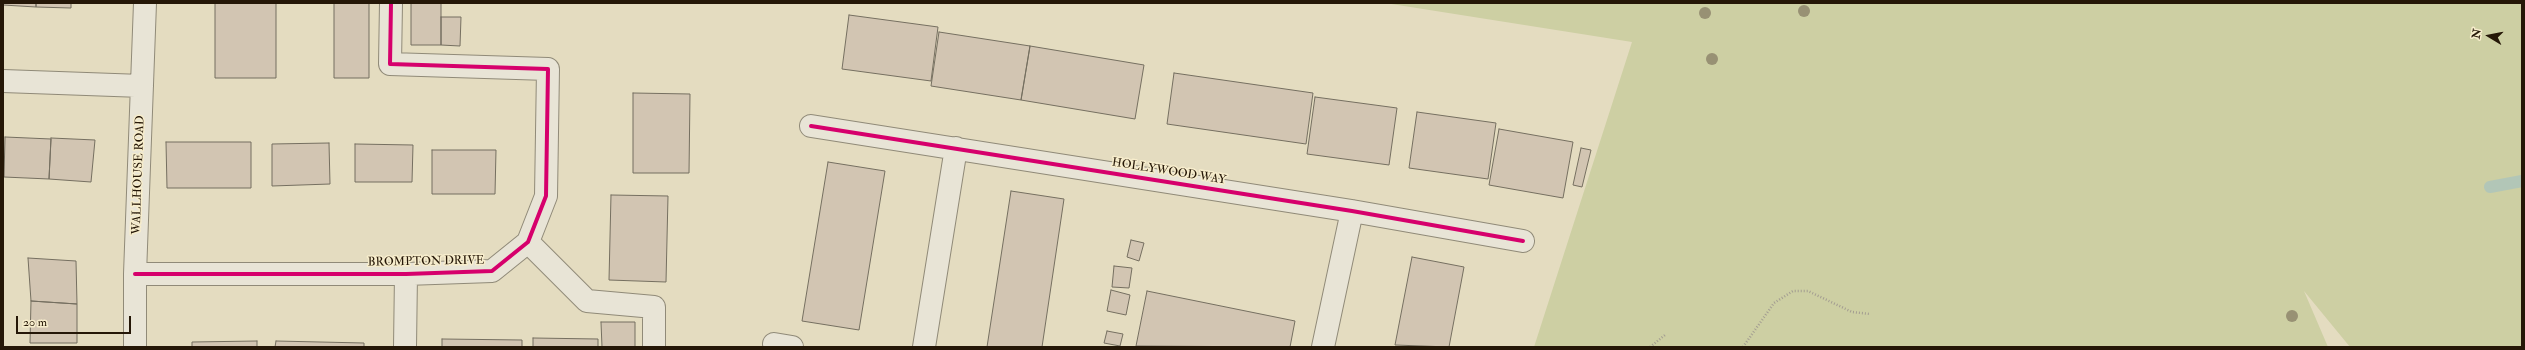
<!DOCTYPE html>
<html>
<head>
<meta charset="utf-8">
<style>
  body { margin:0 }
  #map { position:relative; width:2525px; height:350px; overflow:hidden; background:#e4dcc0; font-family:"IM FELL Double Pica",serif }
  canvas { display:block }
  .frame { position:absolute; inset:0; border:4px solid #251707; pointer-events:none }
  .north { position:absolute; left:2469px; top:16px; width:40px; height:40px; -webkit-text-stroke:3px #f7edcc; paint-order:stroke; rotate:280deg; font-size:11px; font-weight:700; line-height:16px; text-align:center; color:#251707 }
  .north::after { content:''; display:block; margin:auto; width:14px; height:18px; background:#251707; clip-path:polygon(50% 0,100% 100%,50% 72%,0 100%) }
  .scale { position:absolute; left:16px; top:316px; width:115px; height:18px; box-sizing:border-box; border:2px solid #251707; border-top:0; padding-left:5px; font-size:12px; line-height:14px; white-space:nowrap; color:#251707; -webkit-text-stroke:3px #f7edcc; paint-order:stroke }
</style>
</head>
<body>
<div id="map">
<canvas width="2525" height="350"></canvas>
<div class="frame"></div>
<div class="north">N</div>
<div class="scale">20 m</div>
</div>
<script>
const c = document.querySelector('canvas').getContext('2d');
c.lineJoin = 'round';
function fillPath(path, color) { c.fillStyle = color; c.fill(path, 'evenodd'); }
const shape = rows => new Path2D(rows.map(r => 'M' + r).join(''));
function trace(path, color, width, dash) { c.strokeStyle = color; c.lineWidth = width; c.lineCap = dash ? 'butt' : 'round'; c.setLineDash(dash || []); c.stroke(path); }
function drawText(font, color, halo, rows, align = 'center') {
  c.font = font + ' "IM FELL Double Pica",serif'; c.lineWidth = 3; c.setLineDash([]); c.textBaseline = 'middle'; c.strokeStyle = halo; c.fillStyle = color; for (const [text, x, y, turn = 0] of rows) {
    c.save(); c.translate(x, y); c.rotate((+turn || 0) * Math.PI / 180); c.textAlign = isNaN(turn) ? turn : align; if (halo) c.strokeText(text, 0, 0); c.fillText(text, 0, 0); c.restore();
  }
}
const green = shape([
  [1385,3,2522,3,2522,347,2350,347,2304,291,2328,347,1534,347,1632,42]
]);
const stream = shape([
  [2490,187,2522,181]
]);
const building = shape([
  [3,3,36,3,36,7,3,5,3,3],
  [36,3,71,3,71,8,36,7,36,3],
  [215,3,276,3,276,78,215,78,215,3],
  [334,3,369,3,369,78,334,78,334,3],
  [411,3,441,3,441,45,411,45,411,3],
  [849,15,938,27,931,81,842,69,849,15],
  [441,17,461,17,460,46,441,45,441,17],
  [939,32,1030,46,1021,100,931,86,939,32],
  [1030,46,1144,65,1135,119,1021,100,1030,46],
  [1174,73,1313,93,1306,144,1167,124,1174,73],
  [633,93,690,94,689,173,633,173,633,93],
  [1315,97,1397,108,1389,165,1307,154,1315,97],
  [1417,112,1496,123,1488,179,1409,168,1417,112],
  [1499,129,1573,142,1563,198,1489,185,1499,129],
  [5,137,51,139,49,179,4,177,5,137],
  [51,138,95,140,91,182,49,179,51,138],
  [166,142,251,142,251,188,167,188,166,142],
  [329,143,330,184,272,186,272,144,329,143],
  [355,144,413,145,412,182,355,182,355,144],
  [1581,148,1591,150,1582,187,1573,185,1581,148],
  [432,150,496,150,495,194,432,194,432,150],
  [828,162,885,171,859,330,802,321,828,162],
  [1011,191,1064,199,1042,347,987,347,1011,191],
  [611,195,668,196,666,282,609,280,611,195],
  [1131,240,1144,243,1139,261,1127,257,1131,240],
  [1412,257,1464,267,1449,347,1395,345,1412,257],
  [28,258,76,261,77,304,31,301,28,258],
  [1114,266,1132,268,1129,288,1112,287,1114,266],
  [1111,290,1130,295,1126,315,1107,311,1111,290],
  [1147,291,1295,321,1290,347,1136,346,1147,291],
  [31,301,77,304,77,343,30,343,31,301],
  [601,322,635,322,635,347,602,347,601,322],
  [1107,331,1123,334,1120,346,1104,343,1107,331],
  [533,338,598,339,598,347,533,347,533,338],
  [442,339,522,340,522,347,442,347,442,339],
  [257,341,257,347,192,347,192,342,257,341],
  [276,341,364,343,364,347,275,347,276,341]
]);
const path = shape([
  [1650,347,1665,335],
  [1743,347,1774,303,1793,291,1808,291,1852,312,1870,314]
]);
const minor = shape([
  [3,81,142,86],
  [811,126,1352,211,1523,241],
  [528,242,587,301,654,307,654,347],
  [135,274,406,274,492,271,528,242,546,196,548,69,390,64,391,3],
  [774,344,792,347],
  [135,347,135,274,145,3],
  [405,347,406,274],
  [924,347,956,148],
  [1323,347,1352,211]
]);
const cycleway = shape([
  [811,126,1352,211,1523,241],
  [135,274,406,274,492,271,528,242,546,196,548,69,390,64,391,3]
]);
const trees = [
  [1804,11],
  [1705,13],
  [1712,59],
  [2292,316]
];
const streetNames = [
  ["HOLLYWOOD WAY",1169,172,9],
  ["WALLHOUSE ROAD",139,175,-88],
  ["BROMPTON DRIVE",426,262,-1]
];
fillPath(green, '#cdcfa3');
trace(stream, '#b2c6b7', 12);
fillPath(building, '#d2c5b2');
trace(building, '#756f60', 1);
trace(minor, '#908a78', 24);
trace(path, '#a39d91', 2.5, [1, 2]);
trace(minor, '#e8e4d6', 22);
trace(cycleway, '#d6006c', 4);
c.fillStyle = '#989174';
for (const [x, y] of trees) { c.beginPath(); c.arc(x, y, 6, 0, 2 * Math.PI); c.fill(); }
drawText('12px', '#251707', '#f7edcc', streetNames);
</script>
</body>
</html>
